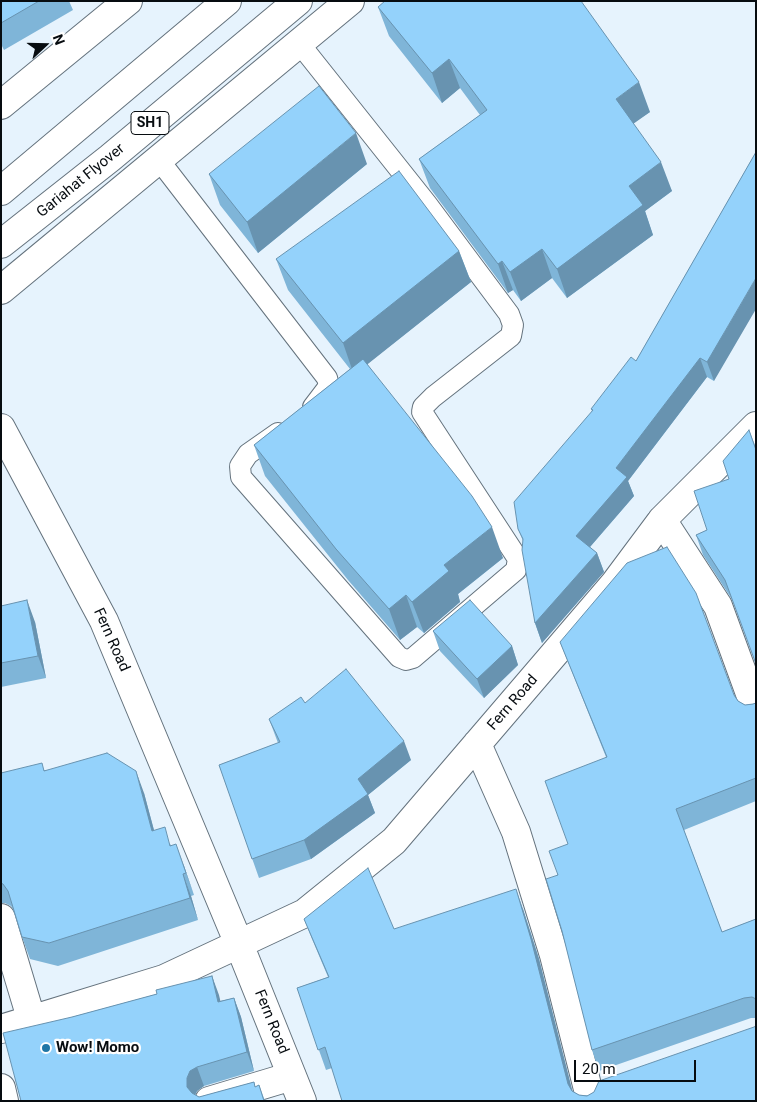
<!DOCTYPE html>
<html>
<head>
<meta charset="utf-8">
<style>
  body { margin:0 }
  #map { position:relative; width:757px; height:1102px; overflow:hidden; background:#e6f3fd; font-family:Roboto,sans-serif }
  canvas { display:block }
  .frame { position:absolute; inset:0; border:2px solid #070c10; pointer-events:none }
  .north { position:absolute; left:20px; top:20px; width:50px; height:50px; -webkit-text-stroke:4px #fff; paint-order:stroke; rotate:69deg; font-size:14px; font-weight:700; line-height:20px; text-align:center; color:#070c10 }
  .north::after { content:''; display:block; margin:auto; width:18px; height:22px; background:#070c10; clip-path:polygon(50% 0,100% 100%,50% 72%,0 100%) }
  .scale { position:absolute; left:574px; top:1060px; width:122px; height:22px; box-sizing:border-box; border:2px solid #070c10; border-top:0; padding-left:6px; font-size:15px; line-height:18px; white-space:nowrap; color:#070c10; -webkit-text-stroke:4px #fff; paint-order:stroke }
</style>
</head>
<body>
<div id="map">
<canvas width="757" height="1102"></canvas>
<div class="frame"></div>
<div class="north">N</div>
<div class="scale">20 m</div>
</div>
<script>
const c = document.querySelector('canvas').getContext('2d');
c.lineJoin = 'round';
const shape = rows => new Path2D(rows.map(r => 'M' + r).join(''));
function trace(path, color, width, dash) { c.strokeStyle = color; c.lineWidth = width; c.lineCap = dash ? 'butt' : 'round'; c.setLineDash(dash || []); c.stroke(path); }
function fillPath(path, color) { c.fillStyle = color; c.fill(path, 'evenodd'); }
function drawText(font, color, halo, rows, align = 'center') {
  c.font = font + ' Roboto,sans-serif'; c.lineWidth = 4.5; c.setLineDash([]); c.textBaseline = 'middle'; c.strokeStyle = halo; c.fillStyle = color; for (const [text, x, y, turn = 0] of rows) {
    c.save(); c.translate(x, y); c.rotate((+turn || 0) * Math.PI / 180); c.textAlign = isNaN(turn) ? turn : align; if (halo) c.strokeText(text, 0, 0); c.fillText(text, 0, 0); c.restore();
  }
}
const lane = shape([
  [159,160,327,378,329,386,313,407],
  [278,433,248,454,240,466,241,477,399,657,406,660,413,658,516,570,518,559,422,412,423,407,433,397,511,336,513,325,509,314,427,204,299,43]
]);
const street = shape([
  [1,105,128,1],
  [1,290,350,1],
  [1,428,104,621,239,944,302,1101],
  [662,520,718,606,756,710],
  [477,744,516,832,554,955,591,1101],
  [1,918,31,1018],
  [1,1029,164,979,305,913,394,841,615,583,662,520,756,426],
  [1,1088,4,1101],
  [209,1101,292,1076]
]);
const primary = shape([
  [1,191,227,1],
  [1,244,110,158,298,1]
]);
const wall = shape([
  [1,1,69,1,73,10,4,50,1,44],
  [378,7,650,112,633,123,672,191,645,211,653,235,567,298,552,278,521,301,513,290,508,293,430,188,419,159,480,115,460,88,442,103,389,36],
  [756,152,714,381,707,377,628,481,634,496,590,547,597,553,604,572,542,643,535,623,523,541,518,529,592,411,591,409,636,361],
  [367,164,258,253,220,205,209,174],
  [459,251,471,282,367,364,503,558,458,594,460,602,424,633,417,627,400,640,348,580,265,476,254,445,350,369,288,290,276,259],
  [749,430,756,448,756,664,733,601,703,555,696,535,707,530,729,479],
  [1,606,35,622,46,678,1,687],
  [433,631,512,646,518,665,484,698,440,651],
  [560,642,734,695,738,701,745,705,753,704,756,703,756,801,684,830,722,932,756,919,756,1018,751,1018,599,1071,592,1050,557,875,568,844,606,757],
  [305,703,411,760,368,795,375,813,311,859,259,878,219,765,278,743,269,719],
  [45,770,144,793,154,830,171,845,184,866,194,895,191,896,198,920,58,966,30,959,22,937,13,909,11,906,5,903,1,903,1,773],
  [523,909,539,959,572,1091,579,1095,756,1101,342,1101,332,1068,326,1070,297,988,328,977,312,939,304,919,394,929],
  [212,976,220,1001,234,998,241,1017,254,1071,204,1086,197,1091,195,1095,199,1097,254,1082,255,1087,259,1085,265,1101,21,1101,72,1017,157,994]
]);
const shadedWall = shape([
  [449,59,460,88,442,103,432,73],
  [639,82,650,112,626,129,616,99],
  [356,133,367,164,258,253,247,222],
  [661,162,672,191,645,211,653,235,567,298,557,269,629,186],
  [542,249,552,278,521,301,510,272],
  [459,251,471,282,354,375,343,343],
  [502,261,513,290,508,293,498,264],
  [756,278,756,309,714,381,707,362],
  [700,358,707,377,628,481,634,496,583,555,576,536,616,468],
  [492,527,503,558,458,594,460,602,424,633,412,602,444,565],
  [597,553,604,572,542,643,535,623],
  [406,595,417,627,400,640,389,609],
  [27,600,35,622,46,678,38,656],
  [512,646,518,665,484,698,477,679],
  [404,741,411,760,368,795,375,813,311,859,304,840,358,779],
  [136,771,144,793,160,853,152,831],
  [176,844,184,866,194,895,186,873],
  [183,874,191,896,198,920,190,898],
  [516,889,523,909,539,959,575,1101,568,1084],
  [212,976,219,995,225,1021,218,1002],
  [234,998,241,1017,254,1071,247,1052],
  [197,1067,204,1086,197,1091,194,1097,187,1087,187,1078,190,1071]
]);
const building = shape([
  [1,1,39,1,1,23,1,1],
  [385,1,581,1,639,82,616,99,661,162,629,186,643,205,557,269,542,249,510,272,502,261,498,264,419,159,487,110,449,59,432,73,378,7,385,1],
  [319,86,356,133,247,222,209,174,319,86],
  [756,152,756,278,707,362,700,358,616,468,627,477,576,536,597,553,535,623,522,550,523,539,518,529,514,502,593,410,591,409,631,357,636,361,756,152],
  [399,171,459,251,343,343,276,259,399,171],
  [363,359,472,496,492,527,444,565,449,571,412,602,406,595,389,609,336,549,254,445,363,359],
  [749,430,756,450,756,664,725,580,696,535,707,530,694,491,729,479,723,461,749,430],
  [667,547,696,593,734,695,738,701,745,705,753,704,756,703,756,778,676,809,722,932,756,919,756,999,752,997,744,998,592,1050,562,931,546,879,558,875,549,851,568,844,545,781,607,757,560,642,627,563,667,547],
  [27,600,38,656,1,663,1,606,27,600],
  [470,600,512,646,477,679,433,631,470,600],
  [346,669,404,741,358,779,368,794,304,840,252,859,219,765,280,742,269,719,301,697,305,703,346,669],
  [107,753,136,771,152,831,165,827,170,846,176,844,186,873,183,874,190,898,49,943,22,937,8,891,3,884,1,883,1,773,42,763,44,771,107,753],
  [368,868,394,929,516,889,531,939,568,1084,572,1091,579,1095,587,1096,594,1092,599,1081,754,1027,756,1026,756,1101,342,1101,325,1047,318,1050,297,988,329,977,304,919,368,868],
  [212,976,218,1002,234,998,247,1052,197,1067,190,1071,187,1078,187,1087,192,1093,199,1097,254,1082,255,1087,259,1085,264,1101,21,1101,3,1033,72,1017,157,994,156,990,212,976]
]);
const markers = [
  [46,1048,5,"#1f76a6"]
];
const shields = [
  [150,123,38]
];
const shieldNames = [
  ["SH1",150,123]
];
const streetNames = [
  ["Gariahat Flyover",81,181,-39],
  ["Fern Road",111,640,66],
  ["Fern Road",513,703,-49],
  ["Fern Road",271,1022,68]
];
const poiNames = [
  ["Wow! Momo",56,1048]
];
trace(lane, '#64727d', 22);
trace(street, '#64727d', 30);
trace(primary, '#64727d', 30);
trace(lane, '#fff', 20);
trace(street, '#fff', 28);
trace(primary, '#fff', 28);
fillPath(wall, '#7fb5d8');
fillPath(shadedWall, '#6893b0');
fillPath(building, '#94d2fb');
trace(building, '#6893b0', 1);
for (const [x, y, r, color] of markers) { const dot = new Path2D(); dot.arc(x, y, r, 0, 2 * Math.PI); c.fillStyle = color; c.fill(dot); trace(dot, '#fff', 2); }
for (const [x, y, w] of shields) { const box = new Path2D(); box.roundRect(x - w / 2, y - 11.5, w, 23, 4); c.fillStyle = '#fff'; c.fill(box); trace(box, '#070c10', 1); }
drawText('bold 14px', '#070c10', null, shieldNames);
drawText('15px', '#070c10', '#fff', streetNames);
drawText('bold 15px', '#070c10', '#fff', poiNames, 'left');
</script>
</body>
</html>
